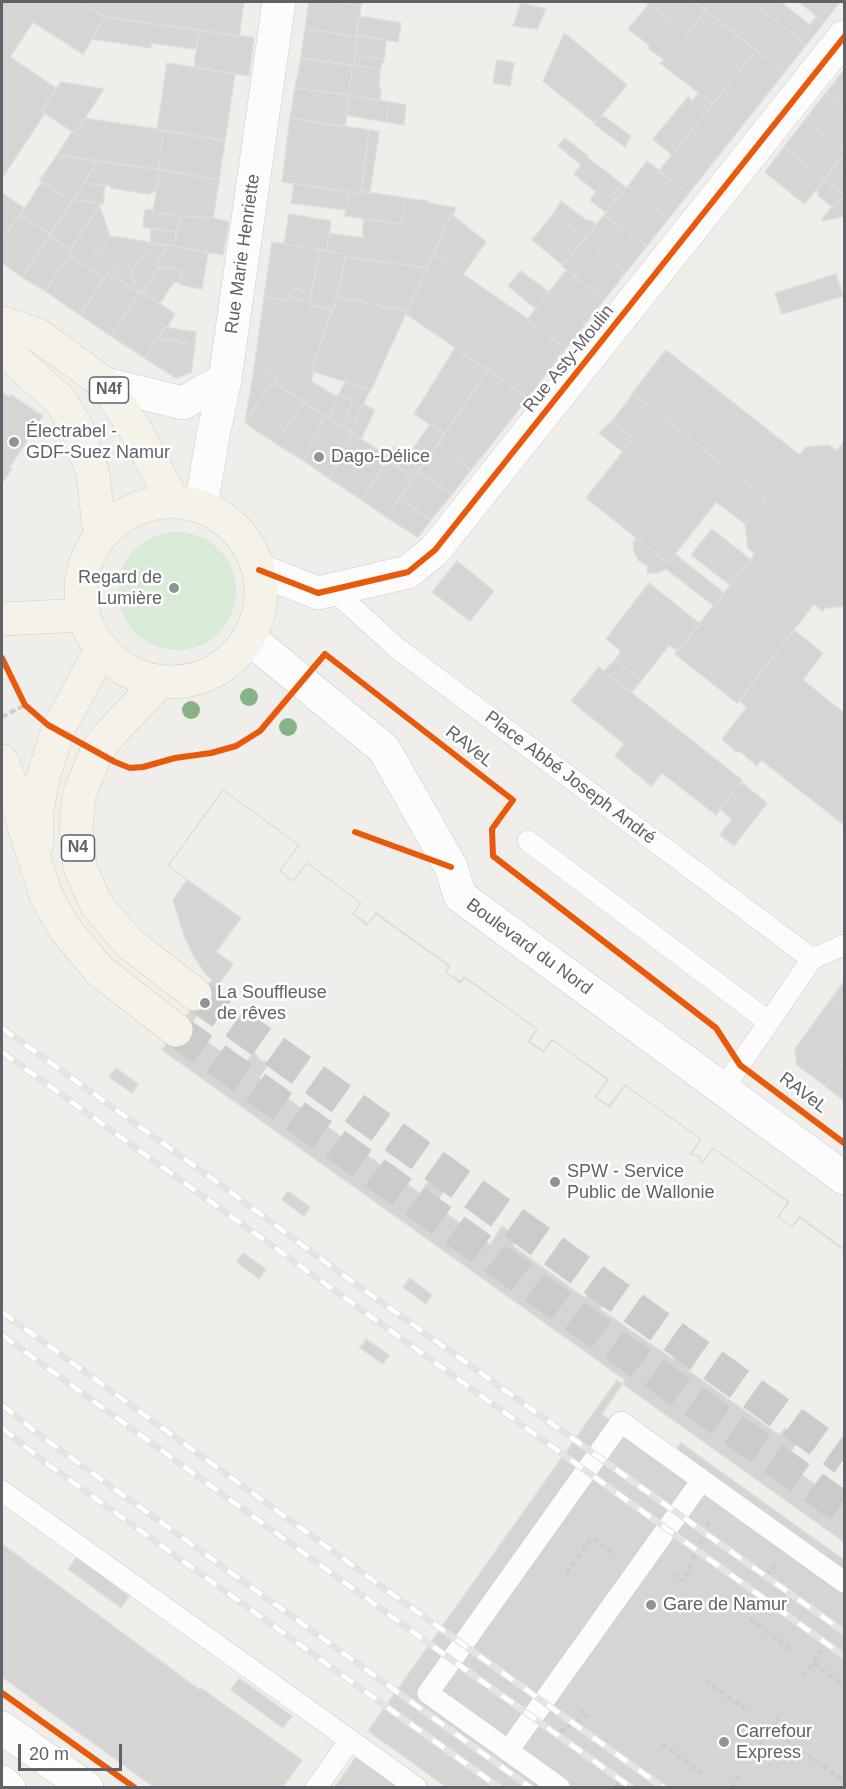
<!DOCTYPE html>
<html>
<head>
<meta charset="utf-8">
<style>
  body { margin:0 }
  #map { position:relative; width:846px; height:1789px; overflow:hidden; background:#efeeea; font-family:Helvetica,sans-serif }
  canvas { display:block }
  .frame { position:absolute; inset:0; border:3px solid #5f6368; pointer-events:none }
  .scale { position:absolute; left:18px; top:1744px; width:104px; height:27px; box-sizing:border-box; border:3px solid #5f6368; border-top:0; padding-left:8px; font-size:18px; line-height:21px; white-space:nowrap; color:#5f6368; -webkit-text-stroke:4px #fff; paint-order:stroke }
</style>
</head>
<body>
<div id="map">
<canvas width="846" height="1789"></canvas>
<div class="frame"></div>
<div class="scale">20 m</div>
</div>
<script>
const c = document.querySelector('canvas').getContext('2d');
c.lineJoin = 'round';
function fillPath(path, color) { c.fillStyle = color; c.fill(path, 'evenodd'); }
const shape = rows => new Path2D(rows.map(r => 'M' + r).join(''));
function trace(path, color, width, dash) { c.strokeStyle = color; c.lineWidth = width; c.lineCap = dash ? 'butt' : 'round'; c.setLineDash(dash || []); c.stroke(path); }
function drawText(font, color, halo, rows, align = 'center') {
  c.font = font + ' Helvetica,sans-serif'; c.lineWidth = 5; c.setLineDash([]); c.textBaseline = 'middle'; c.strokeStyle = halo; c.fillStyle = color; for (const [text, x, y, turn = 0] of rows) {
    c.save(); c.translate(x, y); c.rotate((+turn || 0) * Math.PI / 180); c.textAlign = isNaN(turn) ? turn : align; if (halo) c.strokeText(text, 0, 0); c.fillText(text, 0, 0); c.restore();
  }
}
const green = shape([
  '118 591a59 59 0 1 1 118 0a59 59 0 1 1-118 0Z'
]);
const building = shape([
  [2,2,80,2,105,17,83,54,33,22,10,57,56,88,41,111,45,113,2,178,2,2],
  [80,2,244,2,239,36,105,17,80,2],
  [309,2,333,2,361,6,356,37,305,28,309,2],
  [333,2,362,2,361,6,333,2],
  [646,2,695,2,706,10,688,34,646,2],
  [695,2,753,2,806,45,784,73,695,2],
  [753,2,781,2,810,25,817,16,824,22,806,45,753,2],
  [799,2,840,2,824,22,799,2],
  [521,3,546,9,537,29,513,26,521,3],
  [649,4,688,34,706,10,756,50,713,104,660,63,664,60,648,48,650,46,628,29,649,4],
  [359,16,401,23,398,42,356,35,359,16],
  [105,17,199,30,197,47,193,49,151,43,151,48,92,39,105,17],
  [305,28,356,37,356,35,358,35,354,65,301,58,305,28],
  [199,30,254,38,249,76,194,67,199,30],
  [564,34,568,36,627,85,595,123,543,81,564,34],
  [358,35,386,41,384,59,355,55,358,35],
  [756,50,784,73,688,194,659,171,756,50],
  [355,55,384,59,380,69,354,65,355,55],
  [301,58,352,66,349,95,295,88,301,58],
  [497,60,514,63,510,86,493,83,497,60],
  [167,63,235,74,225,141,157,130,167,63],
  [354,65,380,69,379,88,381,88,380,100,349,95,352,66,354,65],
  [844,70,844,108,826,93,844,70],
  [61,82,104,89,75,133,41,111,61,82],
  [295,88,349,95,345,127,290,118,295,88],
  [699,93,713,104,672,155,653,139,688,97,692,101,699,93],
  [826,93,844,108,844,151,805,120,826,93],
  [349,95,389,102,386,122,346,115,349,95],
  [389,102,406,105,404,125,386,122,389,102],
  [602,115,631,136,625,147,594,124,602,115],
  [84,118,164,130,158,169,57,155,72,132,75,133,84,118],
  [290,118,369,130,361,194,282,182,290,118],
  [805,120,844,151,844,154,824,180,784,147,805,120],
  [164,130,225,141,219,180,158,169,164,130],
  [369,130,379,132,370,193,361,191,369,130],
  [565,138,588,156,587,157,622,184,611,197,616,200,606,213,590,200,596,192,574,174,581,165,558,146,565,138],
  [784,147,824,180,804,204,765,172,784,147],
  [844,154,844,173,835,165,844,154],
  [57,155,95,161,95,166,88,176,57,155],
  [57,155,88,176,72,202,40,180,57,155],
  [95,161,160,170,157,190,148,194,111,188,111,186,84,183,95,166,95,161],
  [647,161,688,194,668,219,628,186,647,161],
  [835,165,844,173,844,195,824,180,835,165],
  [160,170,219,180,213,218,180,216,153,212,160,170],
  [824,180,844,195,834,208,818,196,818,191,816,189,824,180],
  [42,182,72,202,51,234,20,215,42,182],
  [84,183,105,186,103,204,73,199,84,183],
  [294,183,349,192,346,210,291,203,294,183],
  [622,184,626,188,616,200,611,197,622,184],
  [628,186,668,219,647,246,604,215,628,186],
  [361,191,405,198,402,224,345,216,349,192,361,194,361,191],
  [2,193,24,208,2,239,2,193],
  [844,195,844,216,824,221,822,219,832,207,834,208,844,195],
  [405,198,428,201,427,203,456,208,453,215,451,214,427,268,346,257,346,254,326,251,329,233,364,238,364,234,362,234,364,219,402,224,405,198],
  [73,199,99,204,100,208,97,210,70,250,49,236,73,199],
  [561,201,586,220,592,221,596,225,586,238,553,214,561,201],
  [100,208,110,236,99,252,78,238,97,210,100,208],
  [145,209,153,210,153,212,180,216,177,232,143,227,145,209],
  [289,214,331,221,326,251,284,244,289,214],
  [451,214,486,242,463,274,434,254,451,214],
  [553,214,586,238,563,265,532,240,553,214],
  [20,215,51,234,22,277,2,263,2,239,20,215],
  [604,215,647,246,626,272,599,252,600,251,585,238,604,215],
  [180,216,213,218,229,222,223,255,174,246,180,216],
  [151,229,177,232,174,246,150,244,151,229],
  [49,236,72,251,45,291,22,277,49,236],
  [110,236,149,242,150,244,169,245,160,258,148,249,131,271,135,283,131,288,118,280,121,275,113,271,117,264,99,252,110,236],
  [78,238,117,264,113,271,121,275,118,280,108,273,104,278,69,256,72,251,70,250,78,238],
  [585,238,600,251,599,252,626,272,604,300,562,266,585,238],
  [272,242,320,250,312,292,291,288,289,301,264,297,272,242],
  [169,245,208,253,202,289,180,285,181,270,155,266,169,245],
  [148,249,160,258,155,266,160,267,142,293,141,291,139,293,131,288,135,283,131,271,148,249],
  [320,250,346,254,334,310,309,305,320,250],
  [434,254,528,319,527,320,566,348,528,398,406,314,434,254],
  [69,256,104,278,80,315,45,291,69,256],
  [346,257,360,259,427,268,407,311,337,297,346,257],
  [160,267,181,270,180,283,174,282,160,303,142,293,160,267],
  [566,270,604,300,586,323,549,292,566,270],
  [521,271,549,292,536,309,508,286,521,271],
  [108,273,139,293,111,336,80,315,108,273],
  [836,274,843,296,782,314,775,293,836,274],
  [291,288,312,292,310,302,289,298,291,288],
  [141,291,175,314,167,327,165,327,145,358,111,336,141,291],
  [549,292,586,323,566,348,527,320,549,292],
  [264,297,289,301,289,298,310,302,309,305,332,309,312,371,314,372,311,381,337,397,330,419,274,382,277,377,255,362,264,297],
  [337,297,407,311,371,390,312,371,337,297],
  [165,327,196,332,195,345,158,338,165,327],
  [158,338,195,345,191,372,176,378,145,358,158,338],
  [455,348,488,370,444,434,414,414,455,348],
  [666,350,800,455,806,447,829,445,837,451,844,441,844,606,825,608,822,611,814,604,737,703,675,654,755,554,748,548,745,524,766,498,632,393,666,350],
  [255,362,277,377,274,382,272,381,245,423,255,362],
  [488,370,528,398,471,470,438,444,488,370],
  [272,381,304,402,275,443,245,423,272,381],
  [345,382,370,390,350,432,344,428,353,400,339,395,345,382],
  [2,392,9,397,11,395,43,416,9,468,12,469,2,483,2,392],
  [338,394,353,400,344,428,330,419,338,394],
  [633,394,766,498,745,524,716,502,668,563,586,498,633,439,612,421,633,394],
  [304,402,324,415,304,461,275,443,304,402],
  [363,404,375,410,361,439,350,432,363,404],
  [324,415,352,433,330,479,304,461,324,415],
  [612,421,633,439,623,452,599,433,612,421],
  [430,424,444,434,414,477,387,461,394,447,408,456,430,424],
  [352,433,389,457,362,500,330,479,352,433],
  [438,444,471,470,452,494,418,472,438,444],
  [387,461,414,477,386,517,362,500,387,461],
  [418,472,452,494,431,520,399,499,418,472],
  [399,499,431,520,418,537,386,517,399,499],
  [712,529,751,560,730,585,691,555,712,529],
  [636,538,668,563,675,554,724,593,714,606,666,569,656,573,647,573,648,566,638,560,634,551,633,543,636,538],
  [457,561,494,591,470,621,432,592,457,561],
  [649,583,700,624,677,651,669,645,641,681,615,660,621,651,606,639,649,583],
  [794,630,823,653,803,680,844,713,844,825,761,760,757,766,741,752,735,751,722,739,747,707,739,701,794,630],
  [615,660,641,681,631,693,604,671,615,660],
  [599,667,742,780,716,815,662,773,651,786,615,756,624,744,571,701,599,667],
  [741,782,767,803,734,846,720,835,732,819,720,809,741,782],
  [223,790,299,845,280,871,293,881,307,863,361,903,353,914,367,925,376,913,450,966,446,972,460,982,464,977,537,1029,529,1041,543,1051,553,1040,608,1080,595,1097,609,1106,625,1085,701,1139,691,1154,699,1156,702,1163,713,1148,789,1202,778,1217,792,1227,800,1217,844,1249,844,1560,681,1443,667,1462,602,1414,625,1380,162,1050,212,980,206,974,194,957,184,935,173,900,187,880,168,866,223,790],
  [223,790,299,845,280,871,293,881,307,863,361,903,353,914,368,924,376,914,449,966,446,972,460,983,465,977,537,1029,529,1042,543,1052,552,1040,608,1079,595,1097,610,1107,625,1085,701,1139,690,1154,700,1157,702,1163,713,1148,788,1202,778,1217,792,1227,799,1217,844,1250,844,1505,784,1462,800,1439,785,1428,779,1435,689,1371,695,1363,679,1352,674,1360,600,1309,604,1303,594,1299,592,1293,590,1292,585,1298,513,1246,517,1237,502,1226,490,1245,435,1205,445,1189,438,1187,433,1179,431,1178,420,1193,259,1078,269,1063,260,1060,254,1051,243,1067,188,1028,233,964,216,952,241,918,168,866,223,790],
  [843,983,844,985,844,1009,831,999,843,983],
  [831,999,844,1009,844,1061,825,1086,797,1065,795,1049,831,999],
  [844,1061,844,1101,825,1086,844,1061],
  [116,1068,138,1084,132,1093,109,1077,116,1068],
  [288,1191,310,1207,304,1216,282,1200,288,1191],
  [243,1253,266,1269,259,1279,237,1262,243,1253],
  [410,1278,432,1295,426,1304,403,1287,410,1278],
  [366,1339,389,1355,383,1364,360,1348,366,1339],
  [617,1380,844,1542,844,1788,448,1788,368,1731,617,1380],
  [2,1544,200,1690,201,1688,302,1760,282,1788,155,1788,2,1677,2,1544],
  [77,1557,129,1596,121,1608,68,1569,77,1557],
  [239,1678,292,1716,283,1728,231,1690,239,1678],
  [358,1754,405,1788,334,1788,358,1754]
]);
const primaryTunnel = shape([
  [195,994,844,1459],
  [176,1030,844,1509]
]);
const path = shape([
  [2,717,25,705],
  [566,1573,592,1538,614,1554],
  [673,1573,684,1581,709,1522],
  [766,1576,775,1564],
  [750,1619,790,1649],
  [813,1664,844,1686],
  [803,1677,823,1649],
  [705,1680,745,1709],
  [771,1729,844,1781],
  [560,1732,588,1715,577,1707],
  [761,1743,782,1712],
  [662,1744,702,1774],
  [615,1788,620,1780],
  [731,1788,741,1774]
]);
const lane = shape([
  [334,591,397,648,812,959],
  [528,841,769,1022],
  [723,1089,812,959,844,945],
  [2,1491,417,1788],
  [508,1751,702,1480],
  [316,1788,350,1740],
  [560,1788,428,1693,621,1422,844,1582]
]);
const street = shape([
  [105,384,183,403,225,379],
  [201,506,213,436,225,379,279,2],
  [259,570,318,593,408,572,435,550,844,37]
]);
const secondary = shape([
  [249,638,384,749,451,867,460,896,844,1178],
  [2,1728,87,1788],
  [2,1782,9,1788]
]);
const primary = shape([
  [2,323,38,335,105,384,135,429,173,501],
  [2,344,18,363,60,400,78,430,93,474,100,536],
  '81 592a90 90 0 1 1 180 0a90 90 0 1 1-180 0Z',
  [2,619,84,615],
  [160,681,109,735,97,751,79,795,76,827,80,867,96,904,129,943,195,994],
  [2,761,12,787,46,896,65,929,100,971,176,1030],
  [37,843,37,811,43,778,58,730,102,648]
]);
const rail = shape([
  [2,1028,228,1190,325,1262,844,1632],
  [2,1052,844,1656],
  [2,1312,381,1586,664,1788],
  [2,1335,431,1645,632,1788],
  [2,1405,38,1434,531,1788],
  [2,1428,46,1463,500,1788]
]);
const cycleway = shape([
  [259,570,318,593,408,572,435,550,844,37],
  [2,658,25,705,48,725,115,762,130,768,143,767,175,758,211,753,236,746,260,731,325,654,513,800,492,829,493,856,716,1028,740,1065,844,1143],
  [355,832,451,867],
  [2,1693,135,1788]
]);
const trees = [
  [249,697],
  [191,710],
  [288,727]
];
const markers = [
  [14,442,6,"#919496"],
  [319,457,6,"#919496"],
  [174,588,6,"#919496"],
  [205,1003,6,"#919496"],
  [555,1182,6,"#919496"],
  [651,1605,6,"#919496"],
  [724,1742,6,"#919496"]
];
const shields = [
  [109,390,39],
  [78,848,33]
];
const shieldNames = [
  ["N4f",109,390],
  ["N4",78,848]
];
const streetNames = [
  ["Rue Marie Henriette",243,254,-82],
  ["Rue Asty-Moulin",569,359,-51],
  ["RAVeL",469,747,38],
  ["Place Abbé Joseph André",570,778,37],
  ["Boulevard du Nord",529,947,36],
  ["RAVeL",803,1093,37]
];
const poiNames = [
  ["Électrabel -",26,432],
  ["GDF-Suez Namur",26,453],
  ["Dago-Délice",331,457],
  ["Regard de",162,578,"right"],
  ["Lumière",162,599,"right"],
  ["La Souffleuse",217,993],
  ["de rêves",217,1014],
  ["SPW - Service",567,1172],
  ["Public de Wallonie",567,1193],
  ["Gare de Namur",663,1605],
  ["Carrefour",736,1732],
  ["Express",736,1753]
];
fillPath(green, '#d8ebd6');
fillPath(building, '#d6d5d3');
trace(building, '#deddd9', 1.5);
trace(primaryTunnel, '#cbcbca', 33, [33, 16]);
trace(lane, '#cbcccc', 22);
trace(street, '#cbcccc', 34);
trace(secondary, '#cacacb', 34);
trace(primary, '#d7ceb8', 34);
trace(path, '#cacfcc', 4, [6, 3]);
trace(lane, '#fdfcfc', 21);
trace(street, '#fdfcfc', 33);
trace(secondary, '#fdfcfc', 33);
trace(primary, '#f4f2e9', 33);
trace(rail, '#e4e4e4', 7);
trace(rail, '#fff', 4.5, [14]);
trace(cycleway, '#e8590c', 6);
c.fillStyle = '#88b388';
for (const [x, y] of trees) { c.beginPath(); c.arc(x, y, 9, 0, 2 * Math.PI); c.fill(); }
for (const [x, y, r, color] of markers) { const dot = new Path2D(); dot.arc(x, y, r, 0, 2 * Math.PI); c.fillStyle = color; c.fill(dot); trace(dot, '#fff', 2); }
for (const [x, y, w] of shields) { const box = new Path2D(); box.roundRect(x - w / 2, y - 13, w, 26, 4.5); c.fillStyle = '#fff'; c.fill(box); trace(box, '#5f6368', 1.5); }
drawText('bold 16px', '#5f6368', null, shieldNames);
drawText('18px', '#5f6368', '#fff', streetNames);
drawText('18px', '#5f6368', '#fff', poiNames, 'left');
</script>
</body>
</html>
